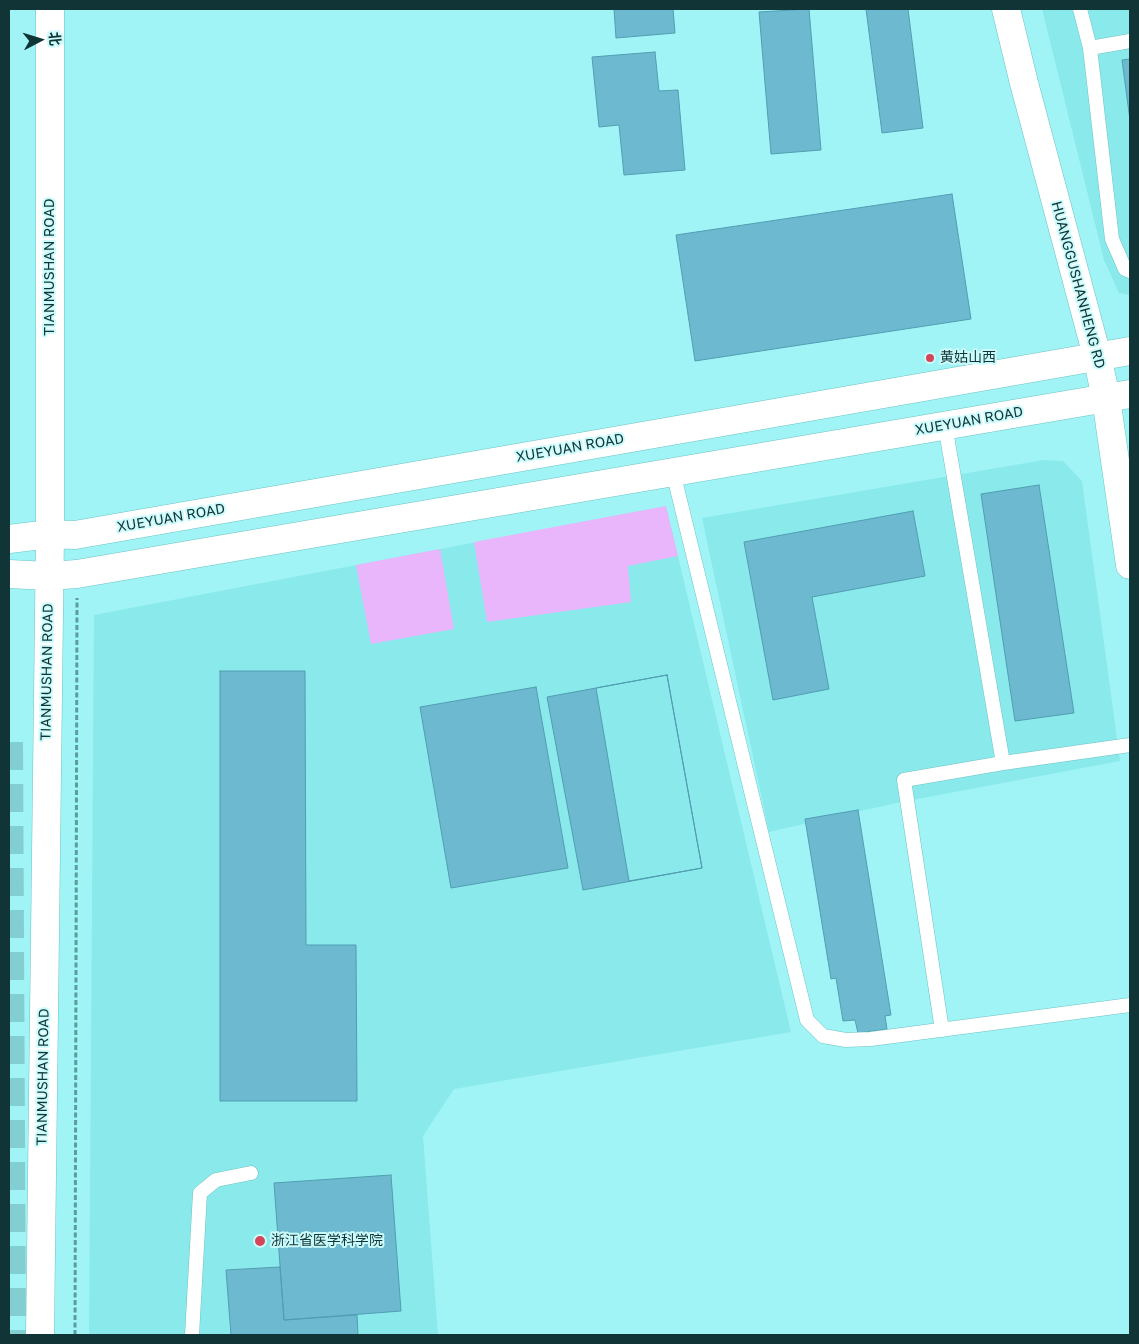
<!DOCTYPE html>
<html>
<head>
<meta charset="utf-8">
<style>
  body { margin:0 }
  #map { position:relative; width:1139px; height:1344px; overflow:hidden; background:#a0f4f6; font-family:"Golos Text","Noto Sans SC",sans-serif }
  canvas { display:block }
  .frame { position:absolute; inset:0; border:10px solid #113536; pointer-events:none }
  .north { position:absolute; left:15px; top:15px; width:50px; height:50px; -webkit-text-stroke:4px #cbfbfc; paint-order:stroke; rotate:85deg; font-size:14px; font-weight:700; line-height:20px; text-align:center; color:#113536 }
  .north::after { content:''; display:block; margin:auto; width:18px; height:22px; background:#113536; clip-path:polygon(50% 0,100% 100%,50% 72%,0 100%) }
</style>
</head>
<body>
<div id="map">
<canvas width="1139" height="1344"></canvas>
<div class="frame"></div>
<div class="north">北</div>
</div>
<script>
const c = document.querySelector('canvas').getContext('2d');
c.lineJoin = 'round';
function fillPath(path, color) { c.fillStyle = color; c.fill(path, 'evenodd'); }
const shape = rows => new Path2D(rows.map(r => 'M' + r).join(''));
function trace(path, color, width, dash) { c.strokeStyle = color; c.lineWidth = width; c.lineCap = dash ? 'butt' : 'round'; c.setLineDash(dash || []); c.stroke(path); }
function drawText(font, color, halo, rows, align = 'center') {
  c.font = font + ' "Golos Text","Noto Sans SC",sans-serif'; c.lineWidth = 4; c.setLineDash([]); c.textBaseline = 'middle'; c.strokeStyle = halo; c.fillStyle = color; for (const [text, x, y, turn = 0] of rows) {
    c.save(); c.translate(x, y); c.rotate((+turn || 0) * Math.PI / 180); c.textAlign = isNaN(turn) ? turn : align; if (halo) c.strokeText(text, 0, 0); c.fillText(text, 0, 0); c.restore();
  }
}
const built = shape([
  [1042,9,1130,9,1130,295,1119,293,1104,260],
  [1044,460,1063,461,1082,481,1120,761,896,803,769,832,702,518],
  [666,506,791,1032,454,1089,423,1136,438,1335,89,1335,94,615]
]);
const green = shape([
  [666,506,678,556,628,566,631,602,487,622,474,542],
  [440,549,454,629,371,644,356,565]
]);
const building = shape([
  [614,9,673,9,675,33,616,38,614,9],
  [809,9,821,150,771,154,759,12,809,9],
  [866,9,908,9,923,128,882,133,866,9],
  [655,52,659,91,678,90,685,170,624,175,619,125,599,127,592,57,655,52],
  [1130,59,1130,120,1122,60,1130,59],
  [952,194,971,319,695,361,676,235,952,194],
  [1039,485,1074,713,1015,721,981,494,1039,485],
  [913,511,925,576,812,597,829,689,773,700,744,542,913,511],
  [220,671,305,671,306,945,356,945,357,1101,220,1101,220,671],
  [667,675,702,868,629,881,596,688,667,675],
  [667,675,702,868,583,890,547,697,667,675],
  [536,687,568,868,451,888,420,707,536,687],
  [858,810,891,1015,885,1016,887,1029,858,1033,855,1020,843,1021,836,978,831,979,805,819,858,810],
  [391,1175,401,1311,284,1320,274,1183,391,1175],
  [280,1267,284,1320,357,1315,358,1335,231,1335,226,1270,280,1267]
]);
const trunkTunnel = shape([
  [9,742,12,1335]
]);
const path = shape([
  [75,1335,77,598]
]);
const service = shape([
  [1080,9,1090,48,1112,239,1125,269,1130,271],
  [1090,48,1130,41],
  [945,425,1003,763],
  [673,472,807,1020,823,1036,846,1040,871,1039,1130,1005],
  [942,1030,904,780,1003,763,1130,745],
  [192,1335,200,1193,216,1180,251,1173]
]);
const tertiary = shape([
  [1006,9,1024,83,1097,356,1106,398,1130,565]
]);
const secondary = shape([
  [9,539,50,534,75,535,1130,351],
  [9,574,48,576,77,574,1130,394],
  [40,1335,50,534,50,9]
]);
const markers = [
  [930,358,5,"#d54557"],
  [260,1241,6,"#d54557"]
];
const streetNames = [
  ["TIANMUSHAN ROAD",50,267,-90],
  ["HUANGGUSHANHENG RD",1078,285,75],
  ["XUEYUAN ROAD",969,421,-10],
  ["XUEYUAN ROAD",570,448,-10],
  ["XUEYUAN ROAD",171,518,-10],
  ["TIANMUSHAN ROAD",47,672,-89],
  ["TIANMUSHAN ROAD",43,1077,-89]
];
const poiNames = [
  ["黄姑山西",940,358],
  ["浙江省医学科学院",271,1241]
];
fillPath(built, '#8ae9eb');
fillPath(green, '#eab6fb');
fillPath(building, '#6dbad0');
trace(building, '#509eb2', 1);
trace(trunkTunnel, '#83ced0', 28, [28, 14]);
trace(service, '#6ec2c4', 15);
trace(tertiary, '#6ec2c4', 29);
trace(secondary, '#6ec2c4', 29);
trace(path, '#5d9b9c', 3, [5, 2.5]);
trace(service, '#fff', 14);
trace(tertiary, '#fff', 28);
trace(secondary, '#fff', 28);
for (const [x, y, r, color] of markers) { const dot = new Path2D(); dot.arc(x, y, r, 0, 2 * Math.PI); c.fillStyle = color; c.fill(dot); trace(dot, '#cbfbfc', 2); }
drawText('14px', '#113536', '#cbfbfc', streetNames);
drawText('14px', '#113536', '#cbfbfc', poiNames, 'left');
</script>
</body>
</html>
